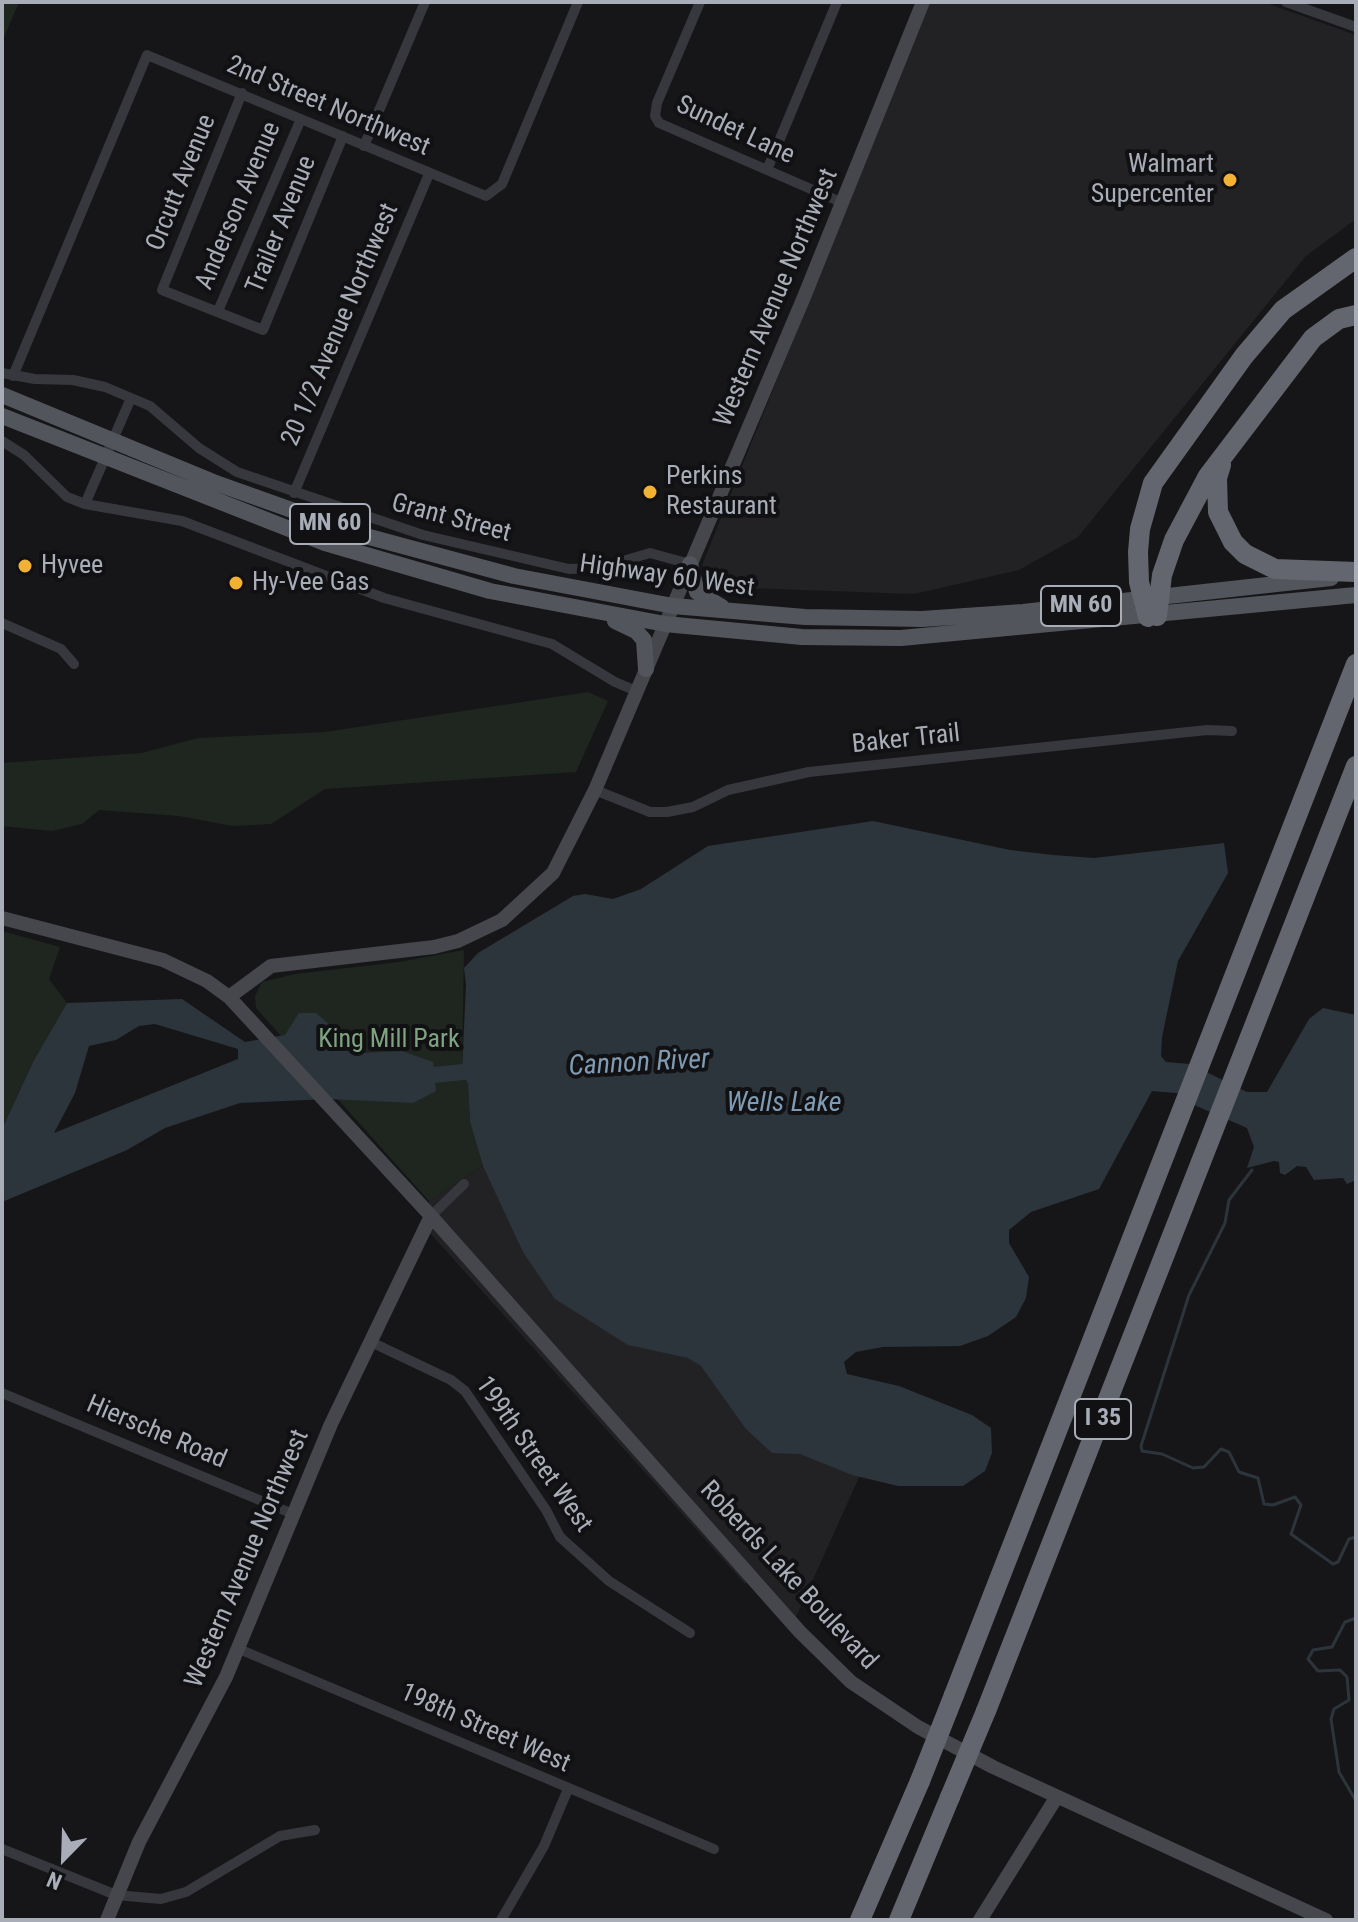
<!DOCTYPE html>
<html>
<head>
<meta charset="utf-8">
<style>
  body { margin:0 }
  #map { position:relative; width:1358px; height:1922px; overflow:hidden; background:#161618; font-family:"Roboto Condensed",sans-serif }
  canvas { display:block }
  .frame { position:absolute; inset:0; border:4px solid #a8adb8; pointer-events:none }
  .north { position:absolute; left:24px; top:1818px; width:80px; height:80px; -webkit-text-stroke:6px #111113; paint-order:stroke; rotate:203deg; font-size:22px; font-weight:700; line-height:32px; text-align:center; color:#a8adb8 }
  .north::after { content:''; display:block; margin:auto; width:28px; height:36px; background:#a8adb8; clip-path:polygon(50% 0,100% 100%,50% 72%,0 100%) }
</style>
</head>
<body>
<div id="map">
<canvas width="1358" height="1922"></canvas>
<div class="frame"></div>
<div class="north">N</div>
</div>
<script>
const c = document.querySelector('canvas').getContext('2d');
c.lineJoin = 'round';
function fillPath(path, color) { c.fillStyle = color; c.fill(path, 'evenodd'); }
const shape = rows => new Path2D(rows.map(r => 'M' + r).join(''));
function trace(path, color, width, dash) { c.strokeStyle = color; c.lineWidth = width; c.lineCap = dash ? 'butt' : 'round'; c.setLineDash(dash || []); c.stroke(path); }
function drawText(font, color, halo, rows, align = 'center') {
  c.font = font + ' "Roboto Condensed",sans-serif'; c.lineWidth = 8; c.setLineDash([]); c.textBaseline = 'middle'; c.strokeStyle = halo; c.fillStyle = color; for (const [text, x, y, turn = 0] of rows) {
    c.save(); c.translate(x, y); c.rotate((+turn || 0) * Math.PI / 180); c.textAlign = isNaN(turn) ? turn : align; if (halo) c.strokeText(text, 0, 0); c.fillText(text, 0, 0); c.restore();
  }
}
const built = shape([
  [930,2,1263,2,1356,35,1356,219,1306,256,1078,537,1019,570,914,594,719,587,702,565],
  [483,1166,866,1462,796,1617,758,1574,745,1584,430,1233,429,1201]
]);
const green = shape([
  [2,2,19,2,2,42],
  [588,692,608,701,576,772,325,789,271,824,233,826,179,816,99,810,82,824,52,831,2,826,2,763,142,753,198,738,325,732],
  [2,931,60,947,49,979,67,1003,33,1062,2,1129],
  [464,950,462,1071,468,1084,470,1122,483,1166,429,1201,256,1008,255,996,262,982,295,974,399,962]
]);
const water = shape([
  [873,821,1010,850,1053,855,1094,858,1224,843,1228,873,1178,961,1162,1037,1161,1056,1166,1062,1190,1064,1247,1092,1267,1092,1309,1019,1323,1008,1356,1015,1356,1180,1347,1184,1343,1178,1314,1180,1306,1167,1297,1166,1285,1175,1280,1173,1279,1162,1274,1161,1247,1168,1254,1147,1247,1128,1185,1101,1187,1094,1152,1091,1099,1189,1031,1212,1009,1230,1009,1243,1029,1277,1026,1298,1016,1317,988,1336,960,1346,883,1347,856,1352,844,1362,847,1374,899,1386,972,1415,991,1428,992,1453,985,1471,963,1486,898,1486,852,1475,800,1454,772,1453,746,1429,701,1366,688,1358,628,1345,555,1299,523,1252,483,1166,470,1122,468,1084,462,1071,466,985,464,968,478,953,573,896,585,894,613,899,641,889,708,846],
  [182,999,245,1042,285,1035,299,1013,316,1013,363,1053,402,1051,433,1062,436,1091,413,1103,328,1099,240,1103,165,1128,127,1150,2,1202,2,1129,33,1062,67,1003],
  [155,1024,238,1049,238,1059,54,1133,75,1093,89,1046,116,1040,139,1026]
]);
const stream = shape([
  [1252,1170,1229,1200,1225,1223,1189,1295,1141,1446,1142,1451,1162,1454,1193,1468,1204,1467,1221,1449,1229,1452,1239,1472,1258,1478,1264,1504,1273,1505,1295,1497,1301,1505,1291,1534,1333,1564,1338,1562,1349,1539,1356,1537],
  [1356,1618,1345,1622,1332,1647,1313,1650,1308,1659,1318,1671,1340,1670,1347,1677,1349,1700,1334,1709,1331,1719,1339,1772,1356,1801]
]);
const river = shape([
  [411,1073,433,1075,484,1070]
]);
const street = shape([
  [700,2,657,103,655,116,659,123,843,203],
  [1286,2,1356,27],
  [242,93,162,290,263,330,343,136],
  [364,146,425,2],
  [767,170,837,2],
  [218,311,301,119],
  [2,373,35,379,73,380,105,387,150,406,199,448,237,472,423,535,569,569,599,568,650,553,690,564],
  [13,376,147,55,486,196,502,184,578,2],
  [2,441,24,455,67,497,85,504,182,521,384,598,552,644,615,682,636,691],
  [294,493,429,174],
  [85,504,131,398],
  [2,623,61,649,74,664],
  [595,790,650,812,667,812,693,807,728,790,809,772,1207,730,1232,731],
  [431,1216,464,1184],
  [371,1342,451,1380,465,1391,546,1510,560,1537,609,1581,690,1633],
  [2,1393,293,1514],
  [239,1649,714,1849],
  [2,1849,116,1895,161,1899,186,1892,280,1836,315,1830],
  [501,1920,544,1846,568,1789]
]);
const secondary = shape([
  [2,918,163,960,207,981,229,997,431,1216,800,1632,851,1682,918,1727,993,1767,1326,1920],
  [229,997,271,966,434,947,458,941,502,920,553,873,595,790,804,297,923,2],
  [107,1920,139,1842,226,1677,331,1424,431,1216],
  [980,1920,1056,1798]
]);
const primary = shape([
  [2,395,213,482,362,535,514,576,673,606,805,617,922,619,1023,612,1331,578],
  [2,416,325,543,490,591,665,624,802,637,901,638,1356,595],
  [690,564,697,592,722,607],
  [615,621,636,631,644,640,646,669]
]);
const highway = shape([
  [1221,465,1217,478,1218,512,1233,542,1245,554,1275,569,1356,572],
  [1157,616,1162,575,1174,540,1208,476,1313,338,1339,319,1356,315],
  [1148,617,1139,582,1138,552,1140,529,1153,483,1244,356,1283,310,1356,258],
  [954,1695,1356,664],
  [986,1711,1356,766],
  [860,1920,920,1781],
  [899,1920,950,1797]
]);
const highwayBridge = shape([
  [920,1781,954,1695],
  [950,1797,986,1711]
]);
const markers = [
  [1230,180,8,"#f2b134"],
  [650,492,8,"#f2b134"],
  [25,566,8,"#f2b134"],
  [236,583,8,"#f2b134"]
];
const shields = [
  [330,524,80],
  [1081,606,80],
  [1103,1419,56]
];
const shieldNames = [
  ["MN 60",330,524],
  ["MN 60",1081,606],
  ["I 35",1103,1419]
];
const streetNames = [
  ["2nd Street Northwest",328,107,23],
  ["Sundet Lane",735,131,25],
  ["Orcutt Avenue",182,183,-68],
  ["Anderson Avenue",239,206,-67],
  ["Trailer Avenue",282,225,-68],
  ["Western Avenue Northwest",777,298,-67],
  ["20 1/2 Avenue Northwest",341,325,-67],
  ["Grant Street",451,519,15],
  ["Highway 60 West",667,577,8],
  ["Baker Trail",906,740,-6],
  ["Hiersche Road",156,1433,23],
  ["199th Street West",533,1455,55],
  ["Western Avenue Northwest",248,1559,-67],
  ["Roberds Lake Boulevard",788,1576,47],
  ["198th Street West",485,1729,24]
];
const poiNames = [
  ["Walmart",1214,165,"right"],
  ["Supercenter",1214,195,"right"],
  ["Perkins",666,477],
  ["Restaurant",666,507],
  ["Hyvee",41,566],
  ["Hy-Vee Gas",252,583]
];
const parkNames = [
  ["King Mill Park",389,1040]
];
const waterNames = [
  ["Cannon River",639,1064,-3],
  ["Wells Lake",784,1104]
];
fillPath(built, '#222225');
fillPath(green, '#1e261f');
fillPath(water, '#2c353c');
trace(stream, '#2c353c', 3);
trace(river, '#2c353c', 16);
trace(street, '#37383d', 10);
trace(secondary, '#45474d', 14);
trace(primary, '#53555c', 16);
trace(highway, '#63666e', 20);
trace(highwayBridge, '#63666e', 20);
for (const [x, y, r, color] of markers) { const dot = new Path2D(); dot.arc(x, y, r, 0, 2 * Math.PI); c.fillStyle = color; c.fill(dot); trace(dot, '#111113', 3); }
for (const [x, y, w] of shields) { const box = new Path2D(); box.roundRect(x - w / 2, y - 20, w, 40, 6); c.fillStyle = '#111113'; c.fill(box); trace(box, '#a8adb8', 2); }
drawText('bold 24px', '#a8adb8', null, shieldNames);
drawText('26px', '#a8adb8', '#111113', streetNames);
drawText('26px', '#a8adb8', '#111113', poiNames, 'left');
drawText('26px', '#7fa381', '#111113', parkNames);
drawText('italic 28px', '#7f9bb3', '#111113', waterNames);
</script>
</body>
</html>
